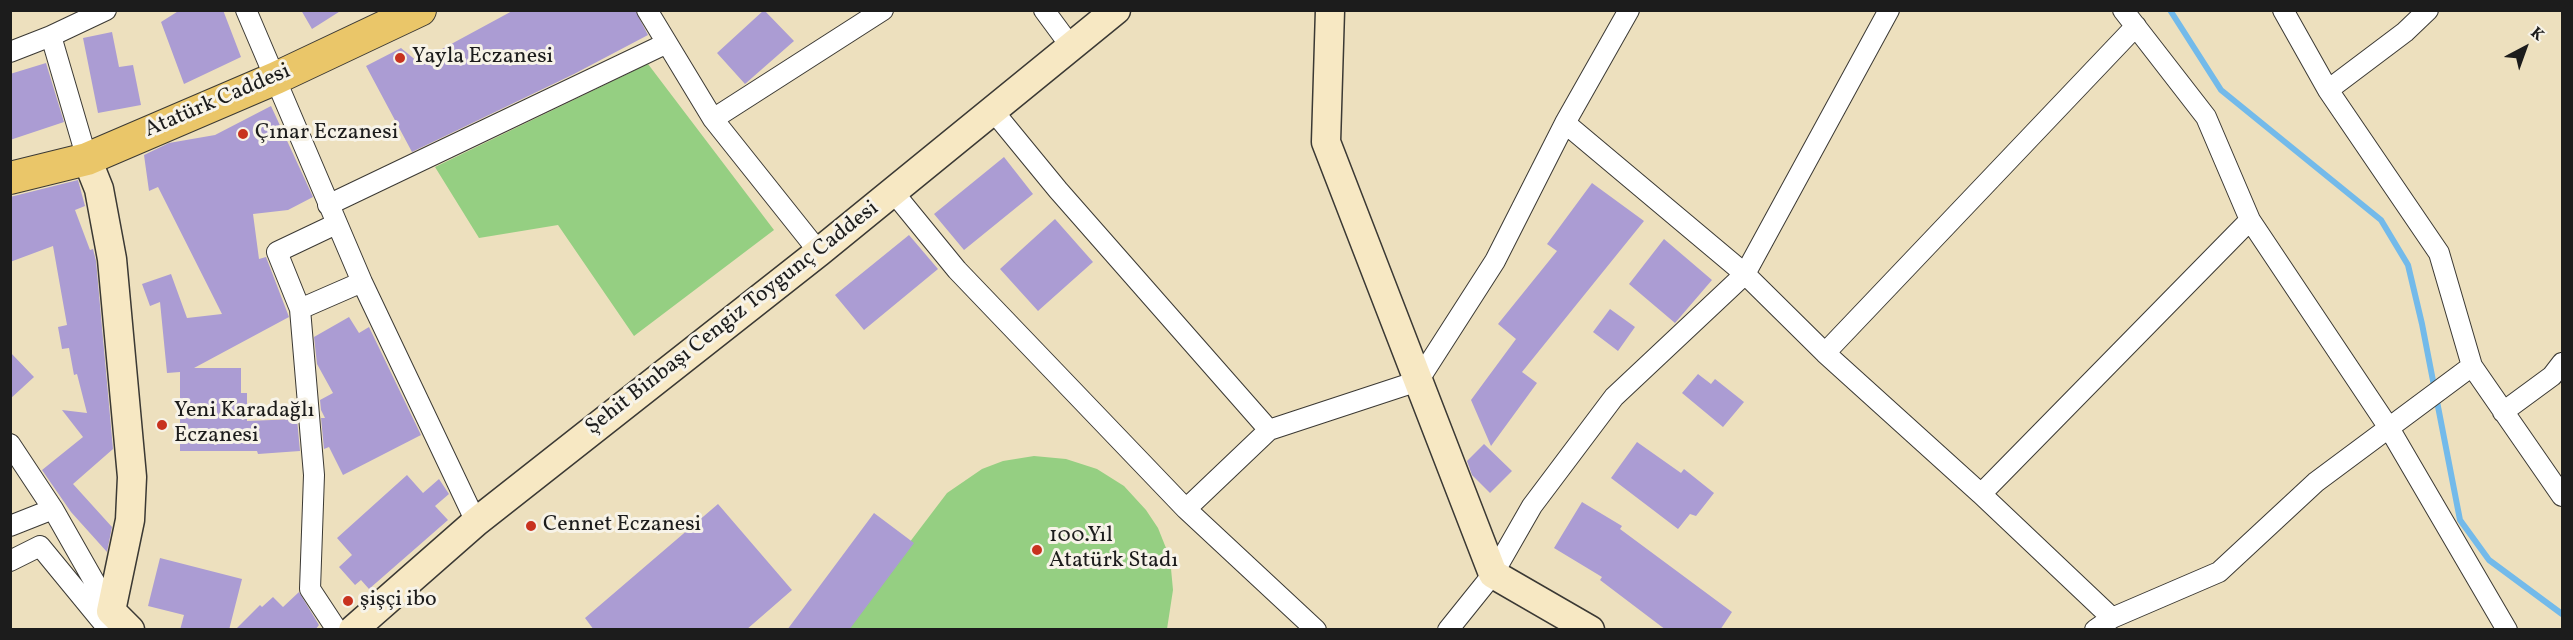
<!DOCTYPE html>
<html>
<head>
<meta charset="utf-8">
<style>
  body { margin:0 }
  #map { position:relative; width:2573px; height:640px; overflow:hidden; background:#ede0be; font-family:Vollkorn,serif }
  canvas { display:block }
  .frame { position:absolute; inset:0; border:12px solid #1c1c1c; pointer-events:none }
  .north { position:absolute; left:2495px; top:18px; width:60px; height:60px; -webkit-text-stroke:4px #f7f3e8; paint-order:stroke; rotate:41deg; font-size:16px; font-weight:700; line-height:24px; text-align:center; color:#1c1c1c }
  .north::after { content:''; display:block; margin:auto; width:21px; height:27px; background:#1c1c1c; clip-path:polygon(50% 0,100% 100%,50% 72%,0 100%) }
</style>
</head>
<body>
<div id="map">
<canvas width="2573" height="640"></canvas>
<div class="frame"></div>
<div class="north">K</div>
</div>
<script>
const c = document.querySelector('canvas').getContext('2d');
c.lineJoin = 'round';
function fillPath(path, color) { c.fillStyle = color; c.fill(path, 'evenodd'); }
const shape = rows => new Path2D(rows.map(r => 'M' + r).join(''));
function trace(path, color, width, dash) { c.strokeStyle = color; c.lineWidth = width; c.lineCap = dash ? 'butt' : 'round'; c.setLineDash(dash || []); c.stroke(path); }
function drawText(font, color, halo, rows, align = 'center') {
  c.font = font + ' Vollkorn,serif'; c.lineWidth = 6; c.setLineDash([]); c.textBaseline = 'middle'; c.strokeStyle = halo; c.fillStyle = color; for (const [text, x, y, turn = 0] of rows) {
    c.save(); c.translate(x, y); c.rotate((+turn || 0) * Math.PI / 180); c.textAlign = isNaN(turn) ? turn : align; if (halo) c.strokeText(text, 0, 0); c.fillText(text, 0, 0); c.restore();
  }
}
const green = shape([
  [648,64,774,230,634,336,558,225,479,238,435,167],
  [1034,456,1066,459,1097,469,1124,486,1146,510,1158,528,1170,558,1173,590,1167,629,843,630,947,493,982,469,1003,461]
]);
const stream = shape([
  [2170,10,2221,90,2381,220,2408,265,2422,324,2460,520,2489,560,2562,614]
]);
const building = shape([
  [180,10,223,10,241,57,184,84,161,22],
  [301,10,342,10,312,29],
  [514,10,635,10,648,35,574,74,412,152,366,66,401,48,418,62],
  [764,10,794,41,745,84,717,53],
  [112,32,119,67,133,65,141,105,98,113,83,38],
  [46,63,64,122,10,140,10,74],
  [271,106,313,197,288,210,253,214,259,259,266,257,289,317,194,368,241,368,241,393,247,393,247,421,297,419,300,451,258,454,257,451,180,451,180,372,167,373,160,302,150,306,142,284,171,274,187,318,222,314,158,187,149,191,144,155,169,143,215,135],
  [1004,157,1033,194,964,250,934,214],
  [78,180,85,206,75,210,90,250,93,249,96,261,113,449,73,484,112,527,107,552,71,512,42,470,83,437,62,410,87,413,77,374,74,375,69,348,62,349,58,327,67,325,53,246,10,262,10,197],
  [1592,183,1644,221,1522,372,1537,383,1491,446,1471,400,1516,339,1498,324,1557,251,1547,244],
  [1055,219,1093,262,1038,311,1000,269],
  [909,235,938,269,864,330,835,295],
  [1664,239,1712,280,1675,323,1629,284],
  [1610,309,1635,327,1618,351,1593,332],
  [349,317,359,333,369,327,421,435,343,475,329,447,324,449,321,418,325,418,321,410,320,400,333,393,317,364,314,337],
  [10,352,34,377,10,399],
  [1698,374,1711,384,1715,379,1744,402,1723,427,1682,393],
  [1637,442,1681,473,1684,469,1714,493,1696,516,1690,514,1678,529,1611,478],
  [1484,444,1512,471,1490,493,1472,475,1467,461],
  [407,475,423,493,439,479,449,494,435,506,448,520,369,589,361,580,355,585,339,567,352,555,337,538],
  [1582,502,1622,526,1620,529,1732,612,1720,630,1666,630,1600,580,1602,577,1554,548],
  [718,504,792,590,746,630,594,630,585,618],
  [874,513,914,543,849,630,787,630],
  [160,558,242,579,229,630,180,630,184,615,148,606],
  [299,592,319,625,315,630,235,630,260,605,262,607,273,597,283,607]
]);
const street = shape([
  [246,10,362,282,476,522],
  [647,10,713,119,819,252],
  [1044,10,1072,48],
  [2123,10,2206,117,2250,220,2389,428,2507,630],
  [2283,10,2328,90,2439,253,2472,366,2562,496],
  [51,36,87,159],
  [10,52,51,36,106,10],
  [2328,90,2405,32,2428,10],
  [994,112,1058,190,1269,430],
  [713,119,883,10],
  [1565,123,1745,274,1825,353,1981,494,2112,618,2219,572,2316,482,2472,366],
  [894,193,957,270,1186,509,1316,630],
  [328,205,665,44],
  [300,309,277,252,336,224],
  [1825,353,2136,26],
  [2503,412,2552,376,2562,363],
  [10,444,53,509,111,611],
  [1981,494,2250,220],
  [1186,509,1269,430,1418,381,1495,261,1565,123,1629,10],
  [10,526,53,509],
  [10,561,40,546,109,630],
  [337,630,310,589,314,475,300,309,362,282],
  [1448,630,1493,574,1532,506,1614,397,1745,274,1889,10],
  [2095,630,2112,618]
]);
const secondary = shape([
  [1330,10,1326,142,1493,574,1590,630],
  [87,159,99,189,112,259,132,477,130,520,111,611,130,630],
  [353,630,476,522,819,252,1116,10]
]);
const primary = shape([
  [10,178,87,159,276,78,420,10]
]);
const markers = [
  [400,58,6,"#c8321e"],
  [243,134,6,"#c8321e"],
  [162,425,6,"#c8321e"],
  [531,526,6,"#c8321e"],
  [1037,550,6,"#c8321e"],
  [348,601,6,"#c8321e"]
];
const poiNames = [
  ["Yayla Eczanesi",412,58],
  ["Çınar Eczanesi",255,134],
  ["Yeni Karadağlı",174,412],
  ["Eczanesi",174,437],
  ["Cennet Eczanesi",543,526],
  ["100.Yıl",1049,537],
  ["Atatürk Stadı",1049,562],
  ["şişçi ibo",360,601]
];
const streetNames = [
  ["Atatürk Caddesi",218,102,-23],
  ["Şehit Binbaşı Cengiz Toygunç Caddesi",733,319,-38]
];
fillPath(green, '#95cf82');
trace(stream, '#73baea', 6);
fillPath(building, '#ab9cd3');
trace(street, '#3b3934', 22);
trace(secondary, '#3b3934', 31);
trace(primary, '#3b3934', 34);
trace(street, '#fff', 20);
trace(secondary, '#f7e8c3', 28);
trace(primary, '#eac669', 32);
for (const [x, y, r, color] of markers) { const dot = new Path2D(); dot.arc(x, y, r, 0, 2 * Math.PI); c.fillStyle = color; c.fill(dot); trace(dot, '#f7f3e8', 2); }
drawText('22px', '#1c1c1c', '#f7f3e8', poiNames, 'left');
drawText('22px', '#1c1c1c', '#f7f3e8', streetNames);
</script>
</body>
</html>
